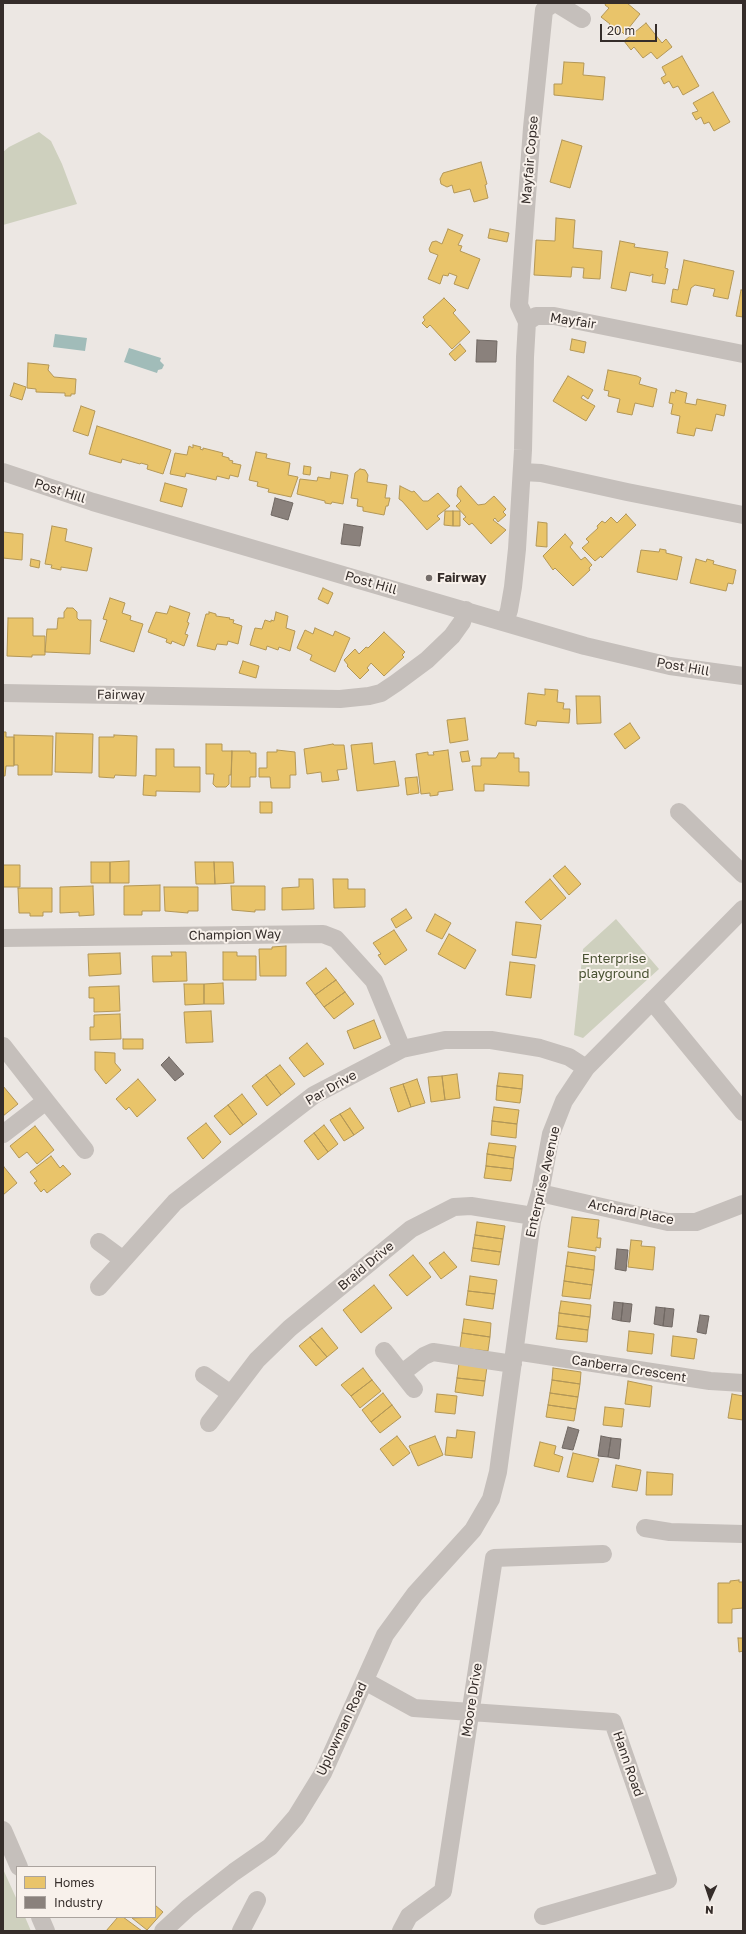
<!DOCTYPE html>
<html>
<head>
<meta charset="utf-8">
<style>
  body { margin:0 }
  #map { position:relative; width:746px; height:1934px; overflow:hidden; background:#ece7e3; font-family:"Golos Text",sans-serif }
  canvas { display:block }
  .frame { position:absolute; inset:0; border:4px solid #352d2a; pointer-events:none }
  .legend { position:absolute; left:16px; top:1866px; width:140px; height:52px; box-sizing:border-box; background:#f8f1eb; border:1px solid #aaa39e; margin:0; padding:5px 7px; list-style:none; font-size:12px; color:#352d2a }
  .legend li { display:flex; align-items:center; gap:8px; height:20px }
  .legend b { width:20px; border:1px solid #aaa39e }
  .north { position:absolute; left:690px; top:1878px; width:40px; height:40px; -webkit-text-stroke:3px #f8f1eb; paint-order:stroke; rotate:183deg; font-size:11px; font-weight:700; line-height:16px; text-align:center; color:#352d2a }
  .north::after { content:''; display:block; margin:auto; width:14px; height:18px; background:#352d2a; clip-path:polygon(50% 0,100% 100%,50% 72%,0 100%) }
  .scale { position:absolute; left:600px; top:24px; width:57px; height:18px; box-sizing:border-box; border:2px solid #352d2a; border-top:0; padding-left:5px; font-size:12px; line-height:14px; white-space:nowrap; color:#352d2a; -webkit-text-stroke:3px #f8f1eb; paint-order:stroke }
</style>
</head>
<body>
<div id="map">
<canvas width="746" height="1934"></canvas>
<div class="frame"></div>
<ul class="legend">
<li><b style="height:11px;background:#e9c46a"></b>Homes</li>
<li><b style="height:11px;background:#8a817c"></b>Industry</li>
</ul>
<div class="north">N</div>
<div class="scale">20 m</div>
</div>
<script>
const c = document.querySelector('canvas').getContext('2d');
c.lineJoin = 'round';
function fillPath(path, color) { c.fillStyle = color; c.fill(path, 'evenodd'); }
const shape = rows => new Path2D(rows.map(r => 'M' + r).join(''));
function trace(path, color, width, dash) { c.strokeStyle = color; c.lineWidth = width; c.lineCap = dash ? 'butt' : 'round'; c.setLineDash(dash || []); c.stroke(path); }
function drawText(font, color, halo, rows, align = 'center') {
  c.font = font + ' "Golos Text",sans-serif'; c.lineWidth = 4; c.setLineDash([]); c.textBaseline = 'middle'; c.strokeStyle = halo; c.fillStyle = color; for (const [text, x, y, turn = 0] of rows) {
    c.save(); c.translate(x, y); c.rotate((+turn || 0) * Math.PI / 180); c.textAlign = isNaN(turn) ? turn : align; if (halo) c.strokeText(text, 0, 0); c.fillText(text, 0, 0); c.restore();
  }
}
const green = shape([
  [39,132,51,141,62,164,77,204,3,225,3,152,9,147],
  [616,919,659,969,583,1038,574,1035,583,949],
  [3,1869,17,1900,17,1917,25,1917,31,1931,3,1931]
]);
const water = shape([
  [55,334,87,338,85,351,53,347],
  [129,348,161,358,160,361,164,365,162,369,158,370,157,373,124,362]
]);
const homes = shape([
  [606,3,627,3,640,14,624,34,622,32,619,36,608,27,610,24,601,17,609,8,605,5,606,3],
  [646,23,662,43,666,39,672,47,657,59,651,52,643,58,634,47,631,50,624,41,646,23],
  [682,56,699,86,683,95,678,86,673,88,669,81,664,84,661,78,666,75,662,67,682,56],
  [564,62,584,63,583,75,605,77,603,100,554,95,554,84,562,84,564,62],
  [713,92,730,122,714,131,709,122,704,124,701,117,696,120,692,113,698,111,693,103,713,92],
  [562,140,582,146,570,188,550,182,562,140],
  [481,162,487,184,485,185,488,198,474,202,470,189,454,193,452,185,447,187,441,184,440,179,443,173,481,162],
  [556,218,575,220,573,248,602,251,600,279,583,278,584,268,572,267,571,277,534,275,536,240,555,241,556,218],
  [448,229,463,235,458,245,462,246,460,251,480,259,468,289,454,284,457,276,449,273,448,276,443,275,440,284,428,279,438,255,430,252,429,249,432,242,436,241,442,244,448,229],
  [490,229,509,233,507,242,488,238,490,229],
  [620,241,635,244,634,247,668,252,665,268,668,269,665,284,652,282,653,274,650,276,630,272,626,291,611,288,620,241],
  [684,260,734,271,728,299,713,296,715,289,695,285,691,288,687,305,671,302,673,289,678,290,684,260],
  [741,290,743,290,743,317,736,316,741,290],
  [444,298,456,310,453,313,470,332,452,349,430,325,427,328,422,323,425,320,423,317,444,298],
  [572,339,586,342,584,353,570,350,572,339],
  [460,344,466,351,455,361,449,354,460,344],
  [28,363,49,365,48,370,54,377,76,379,75,394,71,394,71,396,65,396,65,393,36,392,36,389,27,388,28,363],
  [608,370,637,376,641,378,639,384,657,389,653,407,635,403,632,415,617,412,620,399,608,396,609,391,604,390,608,370],
  [568,376,593,390,588,399,583,395,581,398,595,406,586,421,553,401,568,376],
  [14,383,26,387,22,400,10,396,14,383],
  [676,390,687,393,685,403,696,405,697,399,726,405,724,416,716,414,712,431,696,428,694,436,677,433,680,416,671,414,673,404,669,403,671,392,675,393,676,390],
  [81,406,95,411,88,436,73,431,81,406],
  [97,426,171,450,163,474,147,469,148,465,141,463,140,464,122,459,121,463,89,454,97,426],
  [193,445,201,447,200,449,203,450,203,448,223,453,222,456,229,458,229,460,233,461,232,463,241,465,238,477,230,475,229,479,217,476,216,480,186,473,185,477,170,474,175,453,187,455,189,446,193,448,193,445],
  [256,452,267,454,266,458,290,463,288,475,298,477,291,497,268,492,269,489,257,486,258,482,249,480,256,452],
  [304,466,311,467,310,475,303,474,304,466],
  [360,469,365,470,368,475,367,482,387,485,385,498,390,498,388,506,386,506,384,515,363,511,363,507,357,506,358,499,351,498,355,473,360,469],
  [331,472,348,475,343,504,332,502,331,504,325,503,325,501,297,494,300,479,317,481,318,477,330,479,331,472],
  [165,483,187,489,182,507,160,501,165,483],
  [400,486,412,492,414,491,423,501,428,501,438,493,450,506,437,516,440,519,427,530,402,501,399,499,400,486],
  [461,486,478,505,485,504,494,496,506,509,503,512,506,515,498,522,495,518,493,520,506,530,491,544,472,523,469,525,463,519,466,517,456,506,461,501,457,496,458,488,461,486],
  [445,511,453,511,453,526,444,525,445,511],
  [453,511,460,511,460,526,453,526,453,511],
  [626,514,636,525,602,558,601,556,595,561,582,548,589,542,586,539,598,528,597,526,602,521,605,523,611,517,617,523,626,514],
  [538,522,547,523,547,547,536,546,538,522],
  [52,526,67,529,65,541,92,548,87,571,61,567,61,570,51,568,52,565,45,564,52,526],
  [3,532,23,534,22,560,3,558,3,532],
  [565,534,573,543,570,547,581,560,585,557,592,565,589,568,590,570,573,586,555,568,553,570,543,556,565,534],
  [660,549,666,550,666,553,682,557,677,580,637,572,641,550,659,552,660,549],
  [31,559,40,561,39,568,30,566,31,559],
  [696,559,706,562,707,559,714,561,713,564,736,570,733,584,728,583,726,591,690,583,696,559],
  [323,588,333,593,328,604,318,599,323,588],
  [110,598,125,603,122,613,131,616,130,620,143,624,134,652,100,641,107,620,103,619,110,598],
  [170,606,190,613,187,622,189,623,185,634,188,635,184,646,172,641,171,644,166,642,167,639,148,632,156,612,167,614,170,606],
  [67,608,73,608,77,612,77,618,79,620,91,620,90,654,45,652,47,629,57,629,58,618,64,618,64,612,67,608],
  [209,612,216,614,216,616,230,618,229,619,234,620,233,623,242,626,238,644,228,641,227,645,217,644,215,650,197,646,206,614,209,614,209,612],
  [276,612,288,616,286,628,295,631,290,651,279,647,278,650,267,646,266,650,250,645,255,628,262,629,265,620,271,622,271,620,274,621,276,612],
  [8,618,33,618,33,636,45,636,45,655,32,655,32,657,7,656,8,618],
  [315,628,333,636,335,631,350,638,335,672,310,660,312,655,297,648,305,630,313,634,315,628],
  [384,632,405,652,402,655,404,657,384,676,371,663,367,668,369,670,360,679,347,666,348,665,344,660,355,649,359,654,366,647,368,648,384,632],
  [243,661,259,666,256,678,239,673,243,661],
  [545,689,558,690,557,702,564,703,563,709,570,709,569,723,537,721,536,726,525,724,528,693,545,695,545,689],
  [576,696,600,696,601,723,577,724,576,696],
  [465,718,468,740,450,743,447,720,465,718],
  [630,723,640,738,625,749,614,734,630,723],
  [3,732,6,732,6,737,14,737,14,766,6,766,5,776,3,776,3,732],
  [56,733,93,734,92,773,55,772,56,733],
  [14,735,53,736,52,775,18,775,18,765,14,765,14,735],
  [114,735,137,736,136,776,115,775,114,778,99,777,99,737,114,737,114,735],
  [372,743,374,764,395,761,399,786,357,791,351,745,372,743],
  [206,744,222,744,222,751,232,751,231,775,229,775,229,784,226,787,216,787,213,784,214,774,206,774,206,744],
  [333,744,334,745,344,745,347,769,337,770,339,780,322,782,321,772,307,774,304,749,333,744],
  [156,749,174,749,174,767,200,767,200,792,156,791,156,796,143,795,144,775,156,776,156,749],
  [277,750,295,752,296,775,290,775,290,788,271,788,270,777,259,777,259,768,267,768,267,752,277,752,277,750],
  [448,750,453,790,438,792,438,795,430,796,430,793,421,794,416,754,428,752,428,755,434,755,433,752,448,750],
  [232,751,250,751,250,753,256,753,256,777,250,777,250,787,231,787,232,751],
  [468,751,470,761,462,762,460,752,468,751],
  [499,753,514,753,514,758,519,758,519,772,529,772,529,786,484,784,484,791,475,791,472,766,481,766,481,758,496,758,499,753],
  [417,777,419,793,407,795,405,778,417,777],
  [260,802,272,802,272,813,260,813,260,802],
  [129,861,129,883,110,883,110,862,129,861],
  [91,862,110,862,110,883,91,883,91,862],
  [195,862,214,862,215,884,196,884,195,862],
  [214,862,233,862,234,883,215,884,214,862],
  [3,865,20,865,20,887,3,887,3,865],
  [565,866,581,884,569,895,553,876,565,866],
  [299,879,313,879,314,909,282,910,282,888,299,887,299,879],
  [333,879,348,879,348,889,365,889,365,907,334,908,333,879],
  [550,879,566,898,541,920,525,902,550,879],
  [160,885,160,911,142,911,142,915,124,915,124,886,160,885],
  [93,886,94,915,79,916,79,912,60,913,60,887,93,886],
  [231,886,265,886,265,910,255,910,255,912,232,910,231,886],
  [164,887,198,887,198,911,188,911,188,913,165,911,164,887],
  [18,888,52,888,52,912,43,912,43,916,30,916,30,913,19,913,18,888],
  [406,909,412,918,396,928,391,919,406,909],
  [435,914,451,923,442,939,426,931,435,914],
  [516,922,541,925,536,958,512,955,516,922],
  [394,930,407,950,385,965,378,955,381,954,373,943,394,930],
  [449,934,476,950,465,969,438,954,449,934],
  [286,946,286,976,260,976,259,949,272,949,272,947,286,946],
  [171,952,186,952,187,981,153,982,152,956,172,956,171,952],
  [223,952,237,952,237,956,256,956,256,980,223,980,223,952],
  [120,953,121,974,89,976,88,954,120,953],
  [510,962,535,965,531,998,506,995,510,962],
  [326,968,336,980,315,995,306,983,326,968],
  [336,980,345,992,324,1007,315,995,336,980],
  [223,983,224,1004,204,1004,204,984,223,983],
  [184,984,204,984,204,1004,185,1005,184,984],
  [119,986,120,1011,94,1012,94,998,89,998,89,987,119,986],
  [345,992,354,1004,334,1019,324,1007,345,992],
  [211,1011,213,1042,186,1043,184,1012,211,1011],
  [120,1014,121,1039,90,1040,90,1027,94,1027,94,1015,120,1014],
  [374,1020,381,1038,354,1049,347,1031,374,1020],
  [123,1039,143,1039,143,1049,123,1049,123,1039],
  [307,1043,324,1064,304,1077,289,1058,307,1043],
  [95,1052,115,1053,115,1063,121,1070,106,1084,95,1070,95,1052],
  [280,1065,295,1084,281,1095,266,1075,280,1065],
  [499,1073,523,1075,522,1089,497,1086,499,1073],
  [457,1074,460,1098,445,1100,442,1076,457,1074],
  [266,1075,281,1095,267,1106,252,1086,266,1075],
  [442,1076,445,1100,431,1102,428,1077,442,1076],
  [138,1079,156,1100,137,1117,129,1107,126,1110,116,1099,138,1079],
  [417,1079,425,1103,411,1107,403,1084,417,1079],
  [403,1084,411,1107,398,1112,390,1088,403,1084],
  [3,1086,18,1104,3,1116,3,1086],
  [497,1086,522,1089,520,1103,496,1100,497,1086],
  [242,1094,257,1114,243,1125,228,1105,242,1094],
  [228,1105,243,1125,230,1135,214,1116,228,1105],
  [494,1107,519,1110,517,1124,492,1121,494,1107],
  [350,1108,364,1128,354,1135,340,1114,350,1108],
  [340,1114,354,1135,344,1141,330,1120,340,1114],
  [492,1121,517,1124,516,1138,491,1135,492,1121],
  [206,1123,221,1142,203,1159,187,1138,206,1123],
  [324,1125,338,1144,328,1152,314,1133,324,1125],
  [35,1126,54,1150,37,1164,27,1152,19,1158,10,1146,35,1126],
  [314,1133,328,1152,318,1160,304,1141,314,1133],
  [489,1143,516,1146,514,1158,487,1154,489,1143],
  [487,1154,514,1158,513,1169,486,1166,487,1154],
  [51,1156,60,1168,63,1165,71,1174,47,1193,44,1189,41,1192,34,1183,37,1181,30,1172,51,1156],
  [486,1166,513,1169,511,1181,484,1178,486,1166],
  [4,1167,17,1183,3,1195,3,1168,4,1167],
  [572,1217,599,1220,597,1238,601,1238,600,1248,596,1247,596,1251,568,1247,572,1217],
  [477,1222,505,1226,503,1239,475,1235,477,1222],
  [475,1235,503,1239,501,1252,473,1248,475,1235],
  [631,1240,642,1241,641,1246,655,1247,653,1270,628,1267,631,1240],
  [473,1248,501,1252,499,1265,471,1261,473,1248],
  [444,1252,457,1267,441,1279,429,1263,444,1252],
  [568,1252,595,1256,594,1270,566,1266,568,1252],
  [413,1255,431,1277,407,1296,389,1275,413,1255],
  [566,1266,594,1270,592,1285,564,1281,566,1266],
  [470,1276,497,1280,495,1294,468,1291,470,1276],
  [564,1281,592,1285,590,1299,562,1296,564,1281],
  [374,1285,392,1308,361,1333,343,1310,374,1285],
  [468,1291,495,1294,493,1309,466,1305,468,1291],
  [561,1301,591,1305,590,1317,559,1313,561,1301],
  [559,1313,590,1317,588,1330,558,1326,559,1313],
  [464,1319,491,1323,490,1337,462,1333,464,1319],
  [558,1326,588,1330,587,1342,556,1339,558,1326],
  [322,1328,338,1348,327,1357,310,1337,322,1328],
  [629,1331,654,1334,652,1354,627,1351,629,1331],
  [462,1333,490,1337,488,1351,460,1348,462,1333],
  [673,1336,697,1339,694,1359,671,1356,673,1336],
  [310,1337,327,1357,316,1366,299,1346,310,1337],
  [459,1363,487,1367,485,1381,457,1378,459,1363],
  [363,1368,372,1380,351,1396,341,1385,363,1368],
  [553,1368,581,1372,580,1384,552,1380,553,1368],
  [457,1378,485,1381,483,1396,455,1392,457,1378],
  [372,1380,381,1391,360,1408,351,1396,372,1380],
  [552,1380,580,1384,578,1397,550,1393,552,1380],
  [628,1381,652,1386,650,1407,625,1404,628,1381],
  [383,1393,392,1405,371,1422,362,1410,383,1393],
  [550,1393,578,1397,576,1409,548,1405,550,1393],
  [437,1394,457,1396,455,1414,435,1412,437,1394],
  [732,1394,743,1396,743,1420,728,1418,732,1394],
  [392,1405,401,1417,380,1433,371,1422,392,1405],
  [548,1405,576,1409,574,1421,546,1417,548,1405],
  [605,1407,624,1409,622,1427,603,1425,605,1407],
  [457,1430,475,1432,472,1458,445,1455,447,1437,456,1438,457,1430],
  [397,1436,410,1453,393,1466,380,1449,397,1436],
  [435,1436,443,1455,418,1466,409,1446,435,1436],
  [540,1442,556,1446,554,1454,563,1457,559,1472,534,1466,540,1442],
  [573,1453,599,1459,593,1482,567,1477,573,1453],
  [616,1465,641,1470,637,1491,612,1487,616,1465],
  [647,1472,673,1474,672,1495,646,1495,647,1472],
  [739,1580,739,1582,743,1582,743,1608,732,1609,732,1623,718,1623,718,1583,730,1583,730,1581,739,1580],
  [738,1638,743,1638,743,1651,739,1652,738,1638],
  [155,1905,163,1912,147,1930,132,1918,155,1917,155,1905],
  [118,1917,123,1917,142,1931,106,1931,118,1917]
]);
const industry = shape([
  [477,340,497,341,496,362,476,362,477,340],
  [275,498,293,503,288,520,271,515,275,498],
  [344,524,363,527,360,546,341,544,344,524],
  [169,1057,184,1074,175,1081,161,1065,169,1057],
  [617,1249,628,1250,626,1271,615,1269,617,1249],
  [614,1302,623,1303,621,1321,612,1319,614,1302],
  [623,1303,632,1304,630,1322,621,1321,623,1303],
  [656,1307,665,1308,663,1326,654,1324,656,1307],
  [665,1308,674,1309,672,1327,663,1326,665,1308],
  [700,1315,709,1316,706,1334,697,1332,700,1315],
  [568,1427,579,1430,573,1450,562,1448,568,1427],
  [601,1436,611,1438,608,1457,598,1456,601,1436],
  [611,1438,621,1439,619,1459,608,1457,611,1438]
]);
const minor = shape([
  [556,3,582,19],
  [527,322,519,305,520,291,532,128,544,10,554,3],
  [527,322,536,316,554,316,743,354],
  [3,472,93,502,585,646,670,666,743,676],
  [522,472,541,473,627,492,743,515],
  [505,622,509,610,513,587,517,549,523,450,525,357,527,322],
  [3,693,340,699,369,696,381,693,396,683,427,660,452,636,462,622,466,610],
  [679,812,743,874],
  [3,938,323,934,336,939,374,981,402,1049],
  [652,1001,743,1112],
  [3,1046,46,1101,3,1134],
  [46,1101,85,1150],
  [540,1193,668,1222,696,1222,743,1204],
  [99,1242,122,1259],
  [99,1287,175,1202,314,1095,402,1049,445,1040,491,1040,540,1048,569,1057,586,1068],
  [384,1351,414,1389],
  [515,1351,710,1381,743,1383],
  [402,1373,424,1356,433,1352,513,1364],
  [204,1375,231,1394],
  [209,1423,257,1360,290,1328,411,1229,454,1207,471,1206,533,1216],
  [645,1528,670,1532,743,1534],
  [365,1681,414,1708,613,1722,668,1880,543,1916],
  [3,1830,19,1867],
  [40,1917,46,1931],
  [163,1931,188,1908,234,1872,270,1847,296,1817,323,1773,385,1635,415,1594,473,1530,491,1499,498,1472,532,1221,540,1193,551,1134,564,1101,586,1068,743,909],
  [241,1931,257,1900],
  [401,1931,409,1916,443,1891,494,1558,603,1554]
]);
const markers = [
  [429,578,4,"#756e6b"]
];
const streetNames = [
  ["Mayfair Copse",530,160,-85],
  ["Mayfair",573,321,9],
  ["Post Hill",60,491,18],
  ["Post Hill",371,583,16],
  ["Post Hill",683,667,10],
  ["Fairway",121,695,1],
  ["Champion Way",235,935,-1],
  ["Par Drive",331,1088,-30],
  ["Enterprise Avenue",543,1182,-77],
  ["Archard Place",631,1212,11],
  ["Braid Drive",366,1266,-40],
  ["Canberra Crescent",629,1369,9],
  ["Moore Drive",472,1700,-81],
  ["Uplowman Road",342,1729,-65],
  ["Hann Road",628,1764,71]
];
const poiNames = [
  ["Fairway",437,578]
];
const parkNames = [
  ["Enterprise",614,959],
  ["playground",614,974]
];
fillPath(green, '#ced0be');
fillPath(water, '#a1bcb9');
fillPath(homes, '#e9c46a');
trace(homes, '#b39757', 1);
fillPath(industry, '#8a817c');
trace(industry, '#706863', 1);
trace(minor, '#c5bfbb', 18);
for (const [x, y, r, color] of markers) { const dot = new Path2D(); dot.arc(x, y, r, 0, 2 * Math.PI); c.fillStyle = color; c.fill(dot); trace(dot, '#f8f1eb', 1.5); }
drawText('13px', '#352d2a', '#f8f1eb', streetNames);
drawText('bold 13px', '#352d2a', '#f8f1eb', poiNames, 'left');
drawText('13px', '#485131', '#f8f1eb', parkNames);
</script>
</body>
</html>
